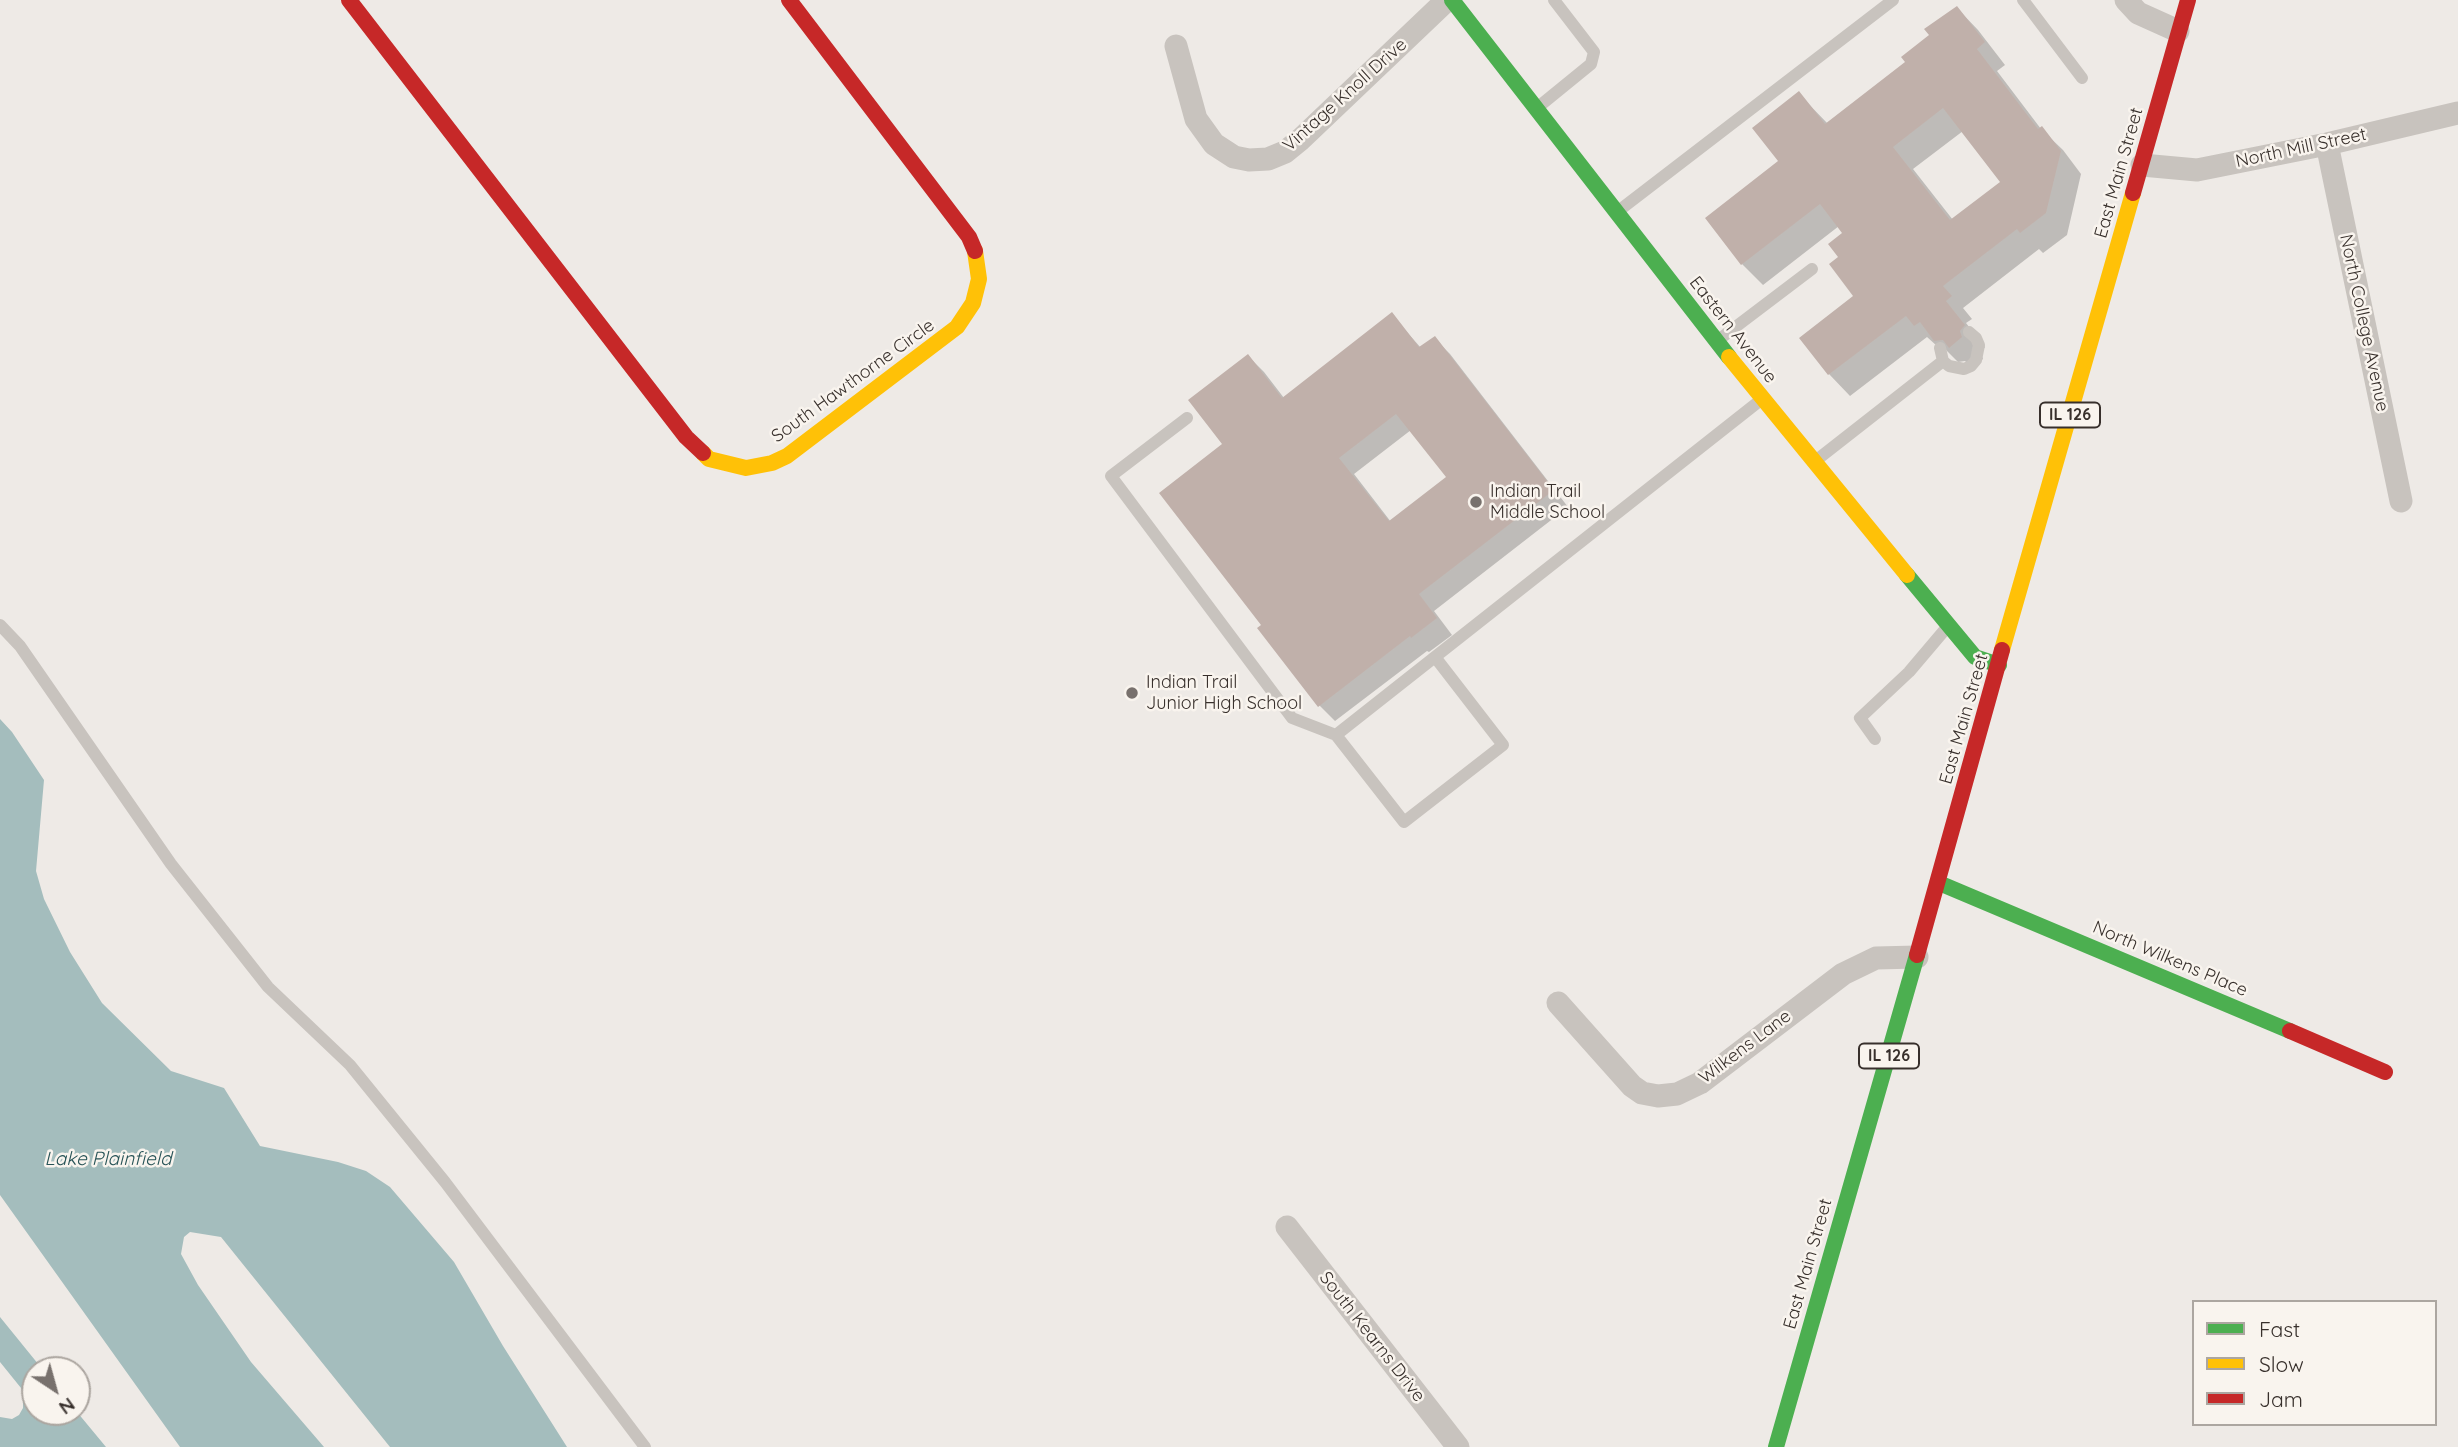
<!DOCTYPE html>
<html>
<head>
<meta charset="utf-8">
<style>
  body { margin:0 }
  #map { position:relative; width:2458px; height:1447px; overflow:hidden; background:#eeeae6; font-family:Quicksand,sans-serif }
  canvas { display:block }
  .legend { position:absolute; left:2192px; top:1300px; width:245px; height:126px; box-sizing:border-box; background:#f9f4ee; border:2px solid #aca6a0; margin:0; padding:9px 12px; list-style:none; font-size:21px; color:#38302c }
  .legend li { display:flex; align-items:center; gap:14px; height:35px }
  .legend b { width:35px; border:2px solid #aca6a0 }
  .north { position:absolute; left:21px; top:1356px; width:70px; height:70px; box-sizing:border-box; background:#f9f4ee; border:2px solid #aca6a0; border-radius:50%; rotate:144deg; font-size:19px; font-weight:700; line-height:28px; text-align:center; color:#38302c }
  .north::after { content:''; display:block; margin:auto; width:24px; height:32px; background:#78716d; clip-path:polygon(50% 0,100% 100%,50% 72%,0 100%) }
</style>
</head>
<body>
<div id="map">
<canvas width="2458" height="1447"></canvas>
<ul class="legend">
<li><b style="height:9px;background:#4caf50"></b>Fast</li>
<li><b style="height:9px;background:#ffc107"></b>Slow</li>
<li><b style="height:9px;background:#c62828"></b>Jam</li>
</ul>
<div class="north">N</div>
</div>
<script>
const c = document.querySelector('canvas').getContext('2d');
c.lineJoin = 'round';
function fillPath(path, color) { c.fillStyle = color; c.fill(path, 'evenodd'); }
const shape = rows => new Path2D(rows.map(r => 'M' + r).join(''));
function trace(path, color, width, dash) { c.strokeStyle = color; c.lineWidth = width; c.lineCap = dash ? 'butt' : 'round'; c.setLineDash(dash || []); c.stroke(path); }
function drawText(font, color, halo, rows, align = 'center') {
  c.font = font + ' Quicksand,sans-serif'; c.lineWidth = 5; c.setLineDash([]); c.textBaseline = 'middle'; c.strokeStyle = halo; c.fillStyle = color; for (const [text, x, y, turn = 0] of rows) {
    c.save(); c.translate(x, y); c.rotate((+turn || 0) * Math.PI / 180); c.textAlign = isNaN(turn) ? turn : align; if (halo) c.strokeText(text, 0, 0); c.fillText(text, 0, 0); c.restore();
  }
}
const water = shape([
  [0,719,12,732,44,780,36,871,44,899,70,952,102,1003,171,1071,224,1088,260,1146,338,1162,366,1171,390,1187,454,1262,503,1346,567,1447,390,1447,221,1237,190,1232,184,1237,181,1254,198,1285,251,1362,324,1447,180,1447,0,1195],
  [0,1317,43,1370,35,1370,35,1412,77,1412,106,1447,0,1447,0,1417,12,1419,19,1415,23,1408,23,1396,21,1388,0,1362]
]);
const shadow = shape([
  [1957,8,1978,30,2005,65,1997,71,2041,129,2063,150,2081,174,2067,235,2043,253,2039,249,1963,308,1972,319,1966,323,1985,347,1981,353,1983,359,1972,368,1965,361,1958,362,1940,344,1937,346,1927,337,1850,396,1829,374,1801,338,1855,297,1841,257,1845,234,1839,226,1763,285,1742,264,1781,162,1799,94,1828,124,1908,62],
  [1963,131,2003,182,1953,220,1913,169],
  [1392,315,1421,348,1434,338,1450,354,1568,507,1434,611,1452,635,1429,652,1427,651,1335,721,1319,705,1264,625,1224,445,1248,356,1264,372,1284,398],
  [1411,430,1448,478,1391,522,1354,474]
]);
const building = shape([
  [1957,6,1985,42,1977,49,2038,129,2042,126,2061,151,2046,213,2020,233,2017,229,1943,286,1952,296,1946,301,1965,325,1960,331,1962,337,1949,348,1943,340,1934,341,1920,322,1914,326,1906,316,1828,375,1799,338,1853,296,1829,264,1838,257,1828,244,1842,233,1820,204,1741,265,1705,218,1778,161,1752,128,1799,91,1825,124,1905,62,1901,57,1929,35,1924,29],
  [1943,108,2000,182,1950,220,1893,147],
  [1392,312,1419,347,1435,336,1554,490,1419,594,1437,618,1411,638,1410,636,1318,707,1257,628,1261,625,1159,493,1222,444,1188,400,1248,354,1282,398],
  [1396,414,1446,477,1389,521,1339,458]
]);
const lane = shape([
  [2023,0,2082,78],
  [1537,108,1591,64,1594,52,1554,0],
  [1617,212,1893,0],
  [1717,341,1812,269],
  [1940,348,1943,361,1949,366,1964,369,1971,366,1976,360,1979,345,1976,338,1969,332],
  [1187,418,1111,476,1292,718,1336,735,1762,399],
  [1814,462,1943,361],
  [0,625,20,646,171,864,268,987,350,1065,445,1182,645,1447],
  [1336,735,1404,822,1503,745,1435,657],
  [1875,739,1860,718,1909,672,1948,626]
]);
const street = shape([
  [2126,0,2138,13,2178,31],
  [1176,46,1196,119,1214,144,1234,157,1249,160,1268,159,1285,152,1301,139,1447,0],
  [2327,144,2401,501],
  [2142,165,2197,170,2327,144,2458,113],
  [1558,1003,1632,1086,1642,1093,1658,1096,1677,1094,1700,1083,1843,974,1876,958,1917,957],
  [1287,1227,1458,1447]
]);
const fast = shape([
  [1452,0,1729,357],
  [1907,575,1975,657,1999,665],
  [1939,883,2290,1031],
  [1776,1447,1917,955]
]);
const slow = shape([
  [1729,357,1907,575],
  [703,453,709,459,746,468,772,463,787,456,957,327,973,303,979,279,975,251],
  [2002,650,2133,193]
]);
const jam = shape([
  [349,0,686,437,703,453],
  [789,0,969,237,975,251],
  [2133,193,2188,0],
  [1917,955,2002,650],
  [2290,1031,2385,1072]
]);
const markers = [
  [1476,502,7,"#78716d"],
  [1132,693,7,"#78716d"]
];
const shields = [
  [2070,415,60],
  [1889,1056,60]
];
const shieldNames = [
  ["IL 126",2070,415],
  ["IL 126",1889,1056]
];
const streetNames = [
  ["Vintage Knoll Drive",1345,95,-42],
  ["North Mill Street",2301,148,-12],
  ["East Main Street",2119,173,-74],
  ["North College Avenue",2364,323,78],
  ["Eastern Avenue",1733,330,52],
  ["South Hawthorne Circle",853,381,-36],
  ["East Main Street",1964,719,-74],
  ["North Wilkens Place",2170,959,23],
  ["Wilkens Lane",1745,1047,-37],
  ["East Main Street",1808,1264,-74],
  ["South Kearns Drive",1372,1337,52]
];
const poiNames = [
  ["Indian Trail",1490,492],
  ["Middle School",1490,513],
  ["Indian Trail",1146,683],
  ["Junior High School",1146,704]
];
const waterNames = [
  ["Lake Plainfield",108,1159]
];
fillPath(water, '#a4bdbd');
fillPath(shadow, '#0003');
fillPath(building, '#c0b0aa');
trace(lane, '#c8c3be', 12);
trace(street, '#c8c3be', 23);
trace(fast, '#4caf50', 16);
trace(slow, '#ffc107', 16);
trace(jam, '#c62828', 16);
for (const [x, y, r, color] of markers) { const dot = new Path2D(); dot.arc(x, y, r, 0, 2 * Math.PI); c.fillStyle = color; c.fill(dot); trace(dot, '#f9f4ee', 2.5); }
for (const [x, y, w] of shields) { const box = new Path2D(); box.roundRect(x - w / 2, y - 12.5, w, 25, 5); c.fillStyle = '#f9f4ee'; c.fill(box); trace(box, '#38302c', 2); }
drawText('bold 16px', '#38302c', null, shieldNames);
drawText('18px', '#38302c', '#f9f4ee', streetNames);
drawText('18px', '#38302c', '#f9f4ee', poiNames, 'left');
drawText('italic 19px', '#265256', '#f9f4ee', waterNames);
</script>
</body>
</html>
